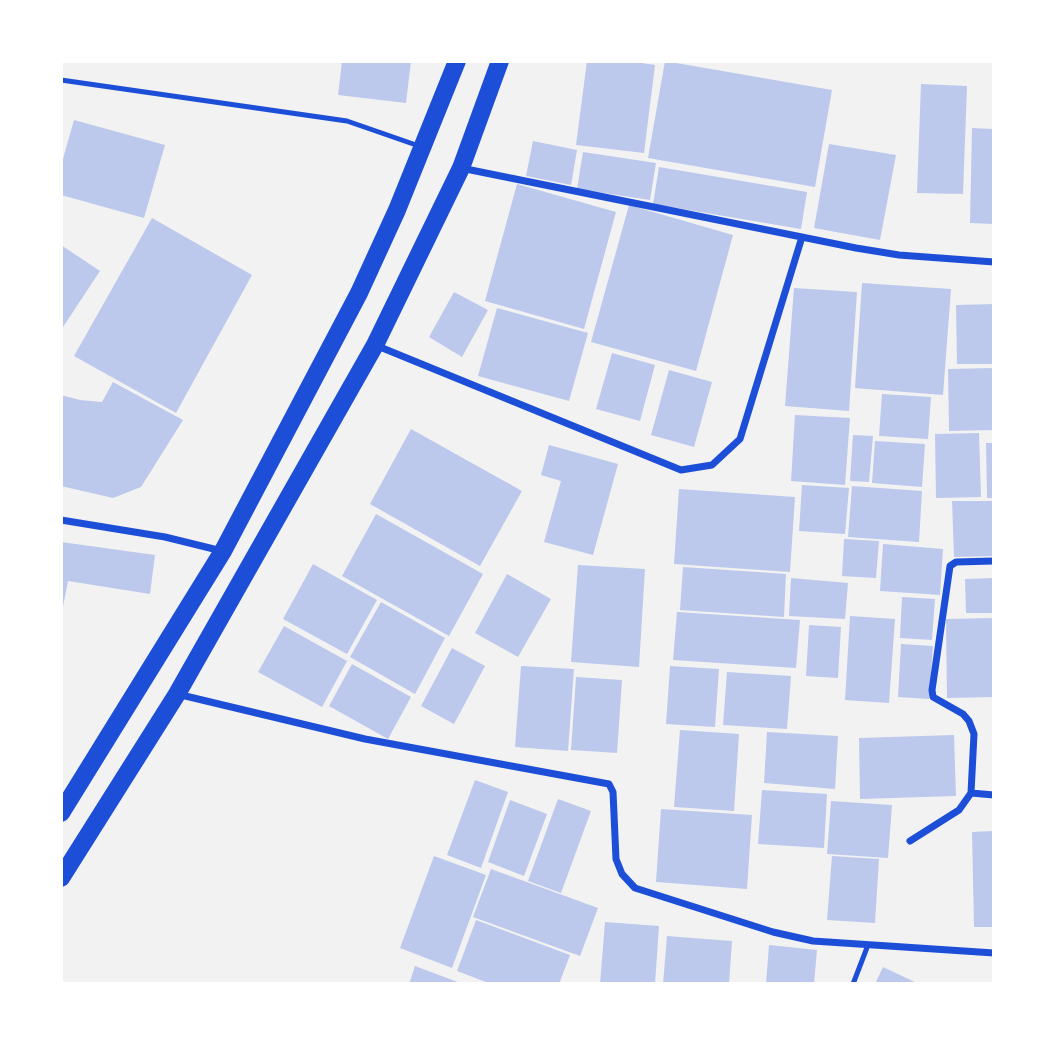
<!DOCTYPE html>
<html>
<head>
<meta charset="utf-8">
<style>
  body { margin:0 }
  #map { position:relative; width:1055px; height:1045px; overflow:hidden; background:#f2f2f2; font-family:Spectral,serif }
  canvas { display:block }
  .frame { position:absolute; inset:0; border:63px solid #fff; pointer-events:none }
</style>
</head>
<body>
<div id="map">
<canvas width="1055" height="1045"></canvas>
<div class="frame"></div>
</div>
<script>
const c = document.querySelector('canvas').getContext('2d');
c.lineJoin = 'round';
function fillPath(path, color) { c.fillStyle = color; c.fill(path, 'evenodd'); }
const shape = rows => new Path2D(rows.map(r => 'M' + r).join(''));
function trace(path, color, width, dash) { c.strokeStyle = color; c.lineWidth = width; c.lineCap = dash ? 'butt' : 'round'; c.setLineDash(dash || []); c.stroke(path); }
const building = shape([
  [342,61,411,61,406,103,338,95],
  [587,61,629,61,655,65,644,153,576,145],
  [665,61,832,90,815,187,648,158],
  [921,84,967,86,963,194,917,193],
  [74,120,165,145,144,218,61,195,61,166],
  [972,128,994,129,994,224,970,223],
  [533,141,577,150,571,185,526,176],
  [829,144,896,155,880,240,814,228],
  [583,152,656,163,650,200,577,189],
  [659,167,807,192,801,229,653,204],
  [517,184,616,212,584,329,485,301],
  [629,205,733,235,696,371,591,342],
  [152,218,252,275,176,413,74,356],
  [61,245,100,271,61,330],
  [862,283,951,289,943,395,855,388],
  [794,288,857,292,849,411,785,406],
  [454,292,488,310,462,357,429,337],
  [994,304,994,364,957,364,956,305],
  [497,308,588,333,569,401,478,376],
  [612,353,655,365,640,421,596,409],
  [994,368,994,430,949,431,948,369],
  [669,370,712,382,694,447,651,435],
  [113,382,183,420,141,487,113,498,61,486,61,395,80,400,102,402],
  [882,394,931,397,928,439,879,436],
  [795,415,850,418,845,485,791,481],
  [411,429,522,491,480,566,370,504],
  [979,433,981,497,936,498,935,434],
  [853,435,873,436,869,482,850,481],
  [875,441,925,444,922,487,872,483],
  [986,443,994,443,994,498,987,498],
  [549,445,618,464,593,555,544,542,561,481,541,475],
  [802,485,849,488,845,534,799,531],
  [852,486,922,491,919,542,848,537],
  [679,489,795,497,790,572,674,564],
  [952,501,994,501,994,556,954,557],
  [376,514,483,574,449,636,342,576],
  [844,539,879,541,876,578,842,576],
  [61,542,155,555,150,594,68,581,61,617],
  [883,544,943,549,940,595,880,591],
  [313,564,377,600,347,654,283,619],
  [578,565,645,569,639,667,571,662],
  [683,567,786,574,784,617,680,610],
  [507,574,551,599,518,657,475,633],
  [791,578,848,583,845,619,789,616],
  [994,578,994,613,966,613,965,579],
  [902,597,935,599,932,640,900,638],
  [381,602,445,638,415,694,350,657],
  [677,612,800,620,796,668,673,660],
  [850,616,895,619,889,703,845,700],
  [994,618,994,697,947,698,946,619],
  [809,625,841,627,838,678,806,676],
  [284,626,347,661,322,707,258,672],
  [901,644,933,646,929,699,898,697],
  [452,648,485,666,454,724,421,706],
  [352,664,411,697,388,739,329,706],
  [521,666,574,669,568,751,515,747],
  [670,666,719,669,715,727,666,724],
  [727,672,791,676,787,729,723,725],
  [576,677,622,680,617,753,571,750],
  [680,730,739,734,734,811,674,807],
  [767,732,838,736,835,789,764,783],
  [954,735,956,796,860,799,859,738],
  [475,780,508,792,481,868,447,855],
  [762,790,827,794,824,848,758,844],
  [558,799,591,811,561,893,528,881],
  [510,800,547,814,524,876,488,862],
  [831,801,892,805,888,858,827,854],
  [661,809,752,815,747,889,656,882],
  [994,831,994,927,974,927,972,832],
  [434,856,486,875,452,968,400,948],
  [832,856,879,859,875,923,827,920],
  [491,869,598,908,580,956,473,917],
  [476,920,570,955,559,984,491,984,457,971],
  [605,922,659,926,655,984,600,984],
  [667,936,732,941,729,984,663,984],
  [769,945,817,950,814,984,766,984],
  [415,966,463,984,409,984],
  [883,967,919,984,875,984]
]);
const service = shape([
  [61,80,347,121,419,146],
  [853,984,868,945]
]);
const minor = shape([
  [461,168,856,248,899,255,994,262],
  [375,345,681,470,712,465,740,439,802,237],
  [61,520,165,537,222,551],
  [177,694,365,739,609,784,613,792,616,859,622,874,635,888,773,932,813,941,994,953],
  [971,793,974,734,969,721,963,714,933,697,932,690,950,566,956,562,994,561],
  [910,841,959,810,971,793,994,795]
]);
const primary = shape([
  [61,813,223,551,359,293,397,210,457,61],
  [61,878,177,694,375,345,461,168,500,61]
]);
fillPath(building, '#bdc9ec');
trace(service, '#1d4ed8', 5);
trace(minor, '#1d4ed8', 7);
trace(primary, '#1d4ed8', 18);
</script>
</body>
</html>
